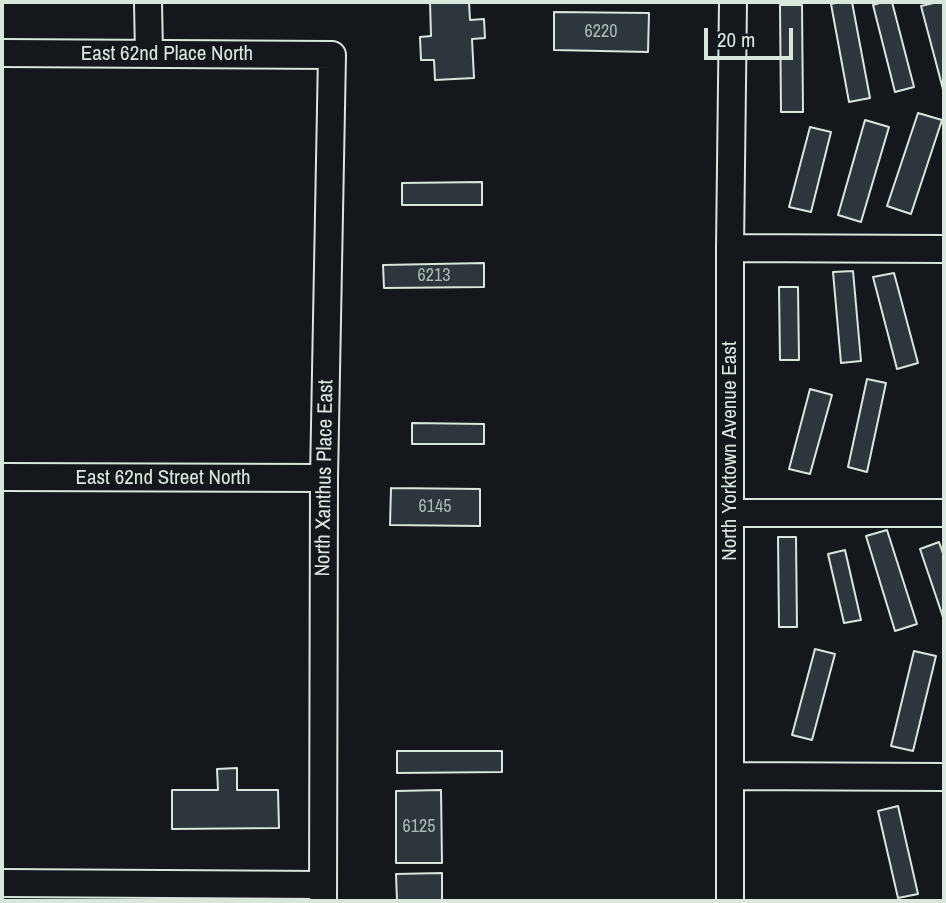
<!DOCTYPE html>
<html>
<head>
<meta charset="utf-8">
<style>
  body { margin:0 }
  #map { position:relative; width:946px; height:903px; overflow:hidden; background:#14181c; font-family:"Archivo Narrow",sans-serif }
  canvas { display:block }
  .frame { position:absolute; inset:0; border:4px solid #d8e6dc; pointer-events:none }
  .scale { position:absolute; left:704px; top:28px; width:89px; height:32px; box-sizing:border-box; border:4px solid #d8e6dc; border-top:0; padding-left:9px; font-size:21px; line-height:24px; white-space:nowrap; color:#d8e6dc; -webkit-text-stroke:5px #14181c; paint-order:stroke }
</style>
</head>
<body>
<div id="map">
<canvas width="946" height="903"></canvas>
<div class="frame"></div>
<div class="scale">20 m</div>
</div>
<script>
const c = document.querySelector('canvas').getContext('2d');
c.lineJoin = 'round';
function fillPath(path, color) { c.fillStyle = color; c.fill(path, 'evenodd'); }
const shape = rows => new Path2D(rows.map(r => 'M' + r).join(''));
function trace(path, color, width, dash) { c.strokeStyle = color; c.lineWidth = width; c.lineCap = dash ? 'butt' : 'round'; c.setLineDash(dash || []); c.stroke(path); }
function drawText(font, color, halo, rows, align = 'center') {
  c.font = font + ' "Archivo Narrow",sans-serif'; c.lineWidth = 5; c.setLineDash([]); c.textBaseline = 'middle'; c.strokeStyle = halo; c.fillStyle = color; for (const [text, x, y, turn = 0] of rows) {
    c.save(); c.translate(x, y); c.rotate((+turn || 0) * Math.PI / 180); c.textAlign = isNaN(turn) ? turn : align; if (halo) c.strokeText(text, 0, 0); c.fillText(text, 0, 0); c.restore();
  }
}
const building = shape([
  [430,2,469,2,470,20,484,19,485,38,472,39,474,78,435,80,434,60,421,60,420,37,431,36,430,2],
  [840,2,852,2,870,98,849,102,831,4,840,2],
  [883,2,892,2,914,87,895,92,873,5,883,2],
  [938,2,943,2,944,5,944,93,921,6,938,2],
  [780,5,802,5,803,112,781,112,780,5],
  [554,12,649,13,648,52,554,50,554,12],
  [918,113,942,120,911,214,887,206,918,113],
  [865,120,889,127,861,222,838,215,865,120],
  [810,127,831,132,811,212,789,207,810,127],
  [482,182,482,205,402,205,402,183,482,182],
  [484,263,484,287,384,288,383,265,484,263],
  [853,271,861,361,841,363,833,272,853,271],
  [894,273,918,363,897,369,873,277,894,273],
  [779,287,798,287,799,360,780,360,779,287],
  [867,379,886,383,867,472,848,467,867,379],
  [810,389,832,395,810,474,789,469,810,389],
  [412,423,484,424,484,444,412,444,412,423],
  [391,488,480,489,480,526,390,525,391,488],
  [887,530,917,624,895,631,866,536,887,530],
  [778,537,796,537,797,627,779,627,778,537],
  [939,542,944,556,944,620,920,549,939,542],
  [845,550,861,620,844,623,828,554,845,550],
  [815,649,835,654,812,740,792,735,815,649],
  [914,651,936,656,913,751,891,746,914,651],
  [397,751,502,751,502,772,397,773,397,751],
  [237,768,237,790,278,790,279,828,172,829,172,790,218,790,217,769,237,768],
  [441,790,442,863,396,863,396,791,441,790],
  [898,806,918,894,898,898,878,811,898,806],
  [442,873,442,901,397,901,396,874,442,873]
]);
const street = shape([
  [148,2,149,54],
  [2,53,332,55,324,478,323,901],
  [730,248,944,249],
  [2,477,324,478],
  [730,513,944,513],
  [730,776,944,777],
  [2,883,323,885],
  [730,901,730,248,733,2]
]);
const numberNames = [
  ["6220",601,32],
  ["6213",434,276],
  ["6145",435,507],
  ["6125",419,827]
];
const streetNames = [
  ["East 62nd Place North",167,54],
  ["North Yorktown Avenue East",730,451,-90],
  ["East 62nd Street North",163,478],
  ["North Xanthus Place East",325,478,-89]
];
fillPath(building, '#2c363c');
trace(building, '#d8e6dc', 2);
trace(street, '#d8e6dc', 30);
trace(street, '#14181c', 26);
drawText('18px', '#adbab4', null, numberNames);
drawText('21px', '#d8e6dc', '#14181c', streetNames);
</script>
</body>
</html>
